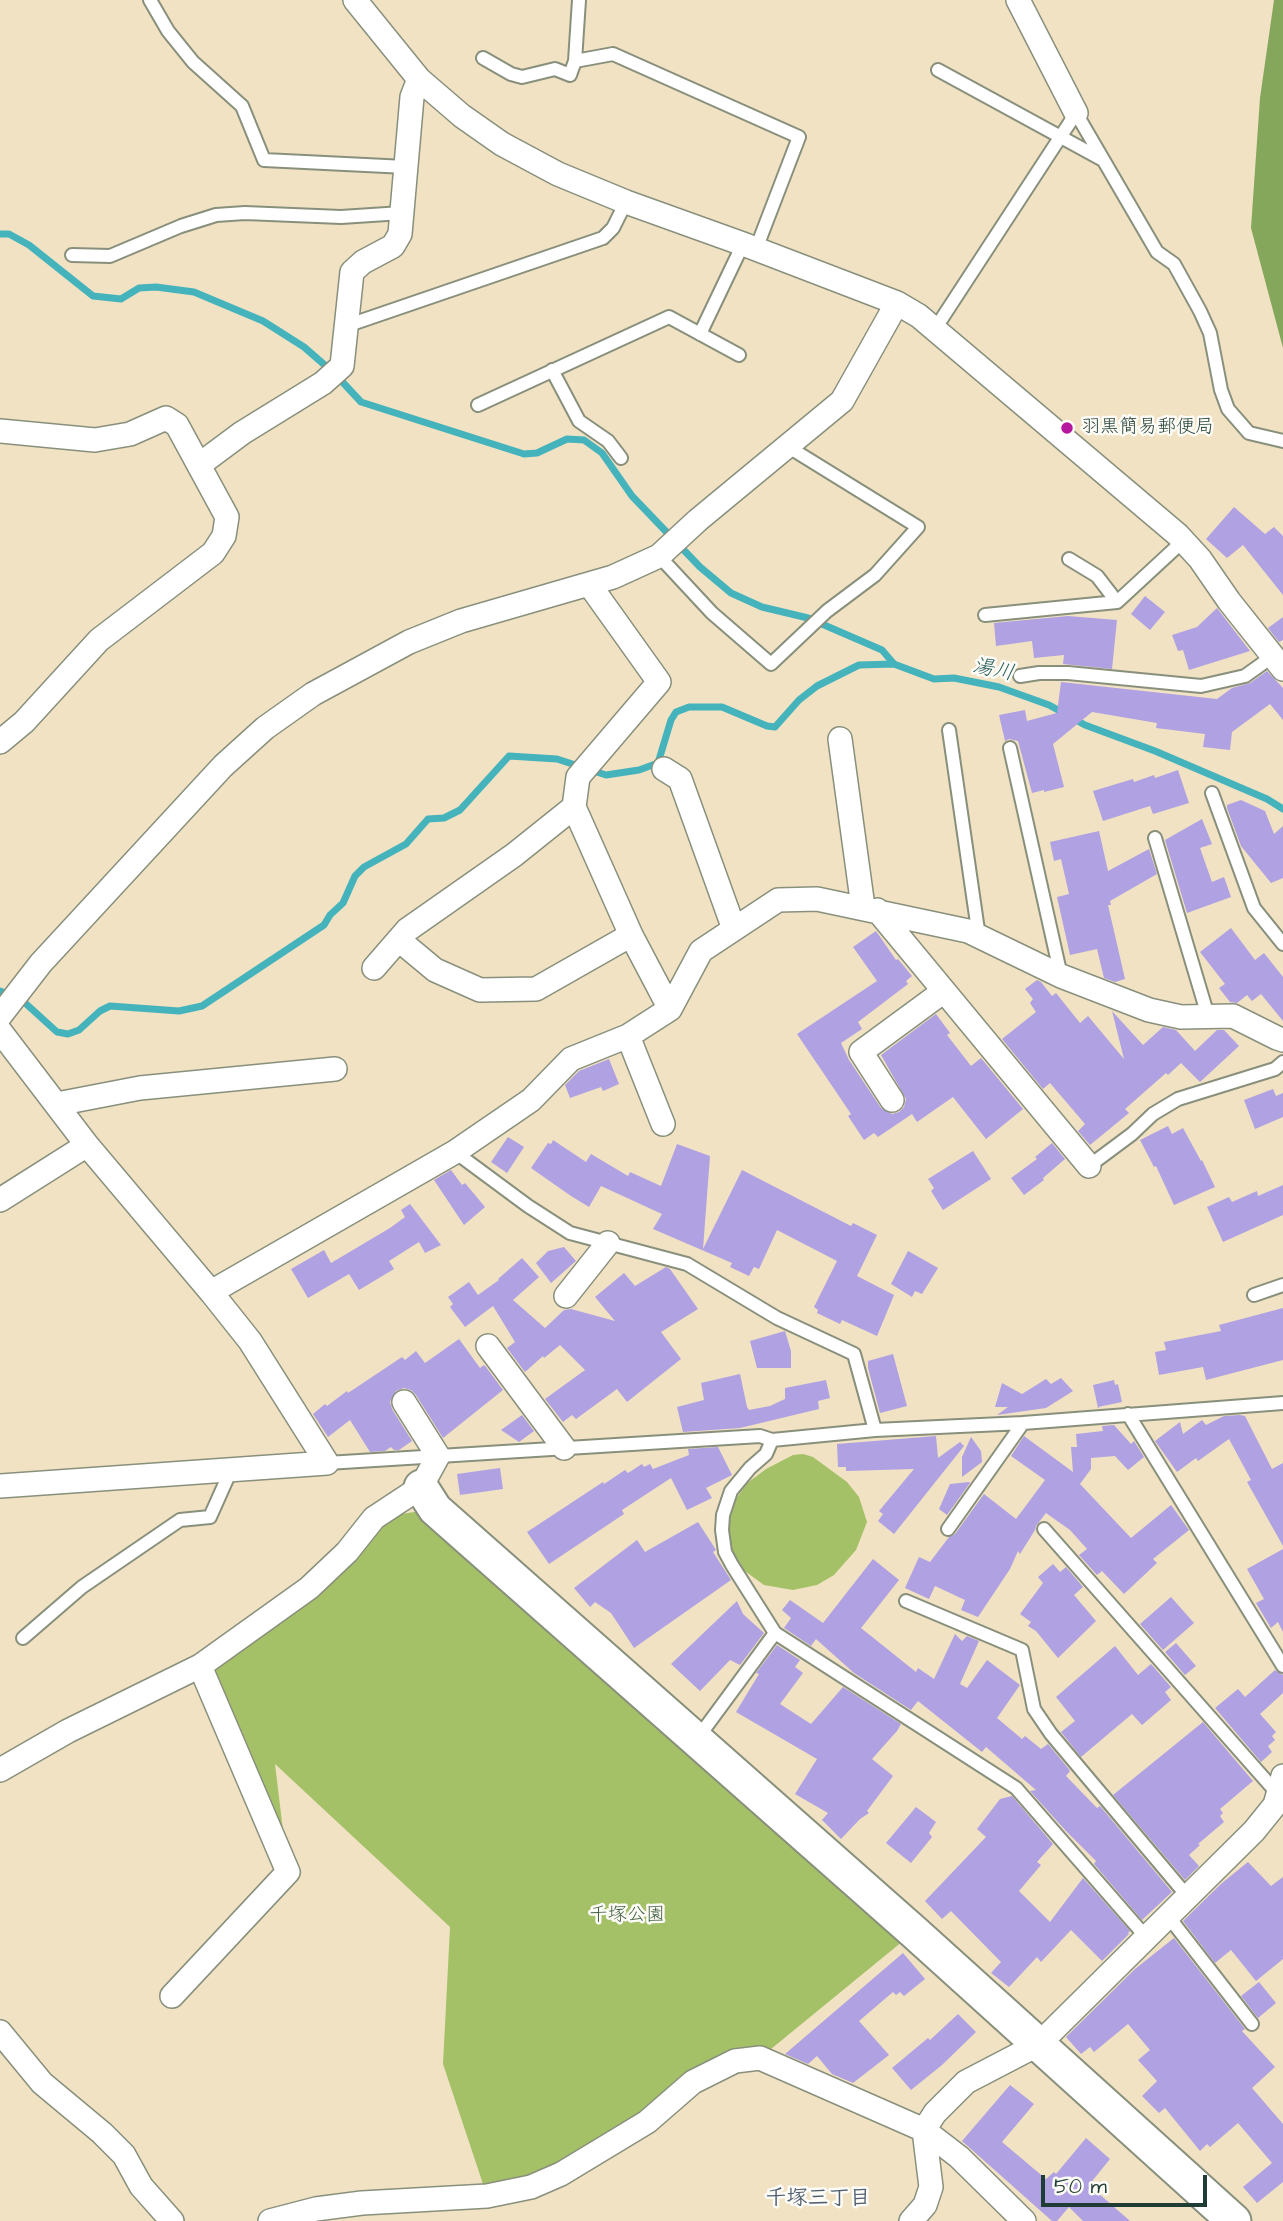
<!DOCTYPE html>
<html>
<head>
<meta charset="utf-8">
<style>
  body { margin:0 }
  #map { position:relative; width:1283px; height:2221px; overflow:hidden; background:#f1e2c4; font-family:"Architects Daughter",sans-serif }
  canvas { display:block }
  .scale { position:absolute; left:1041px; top:2175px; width:166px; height:32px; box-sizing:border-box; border:4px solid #1f3d34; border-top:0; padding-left:9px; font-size:21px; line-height:24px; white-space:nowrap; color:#1f3d34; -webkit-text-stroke:5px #fdfcf7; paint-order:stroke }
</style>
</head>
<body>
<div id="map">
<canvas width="1283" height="2221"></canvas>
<div class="scale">50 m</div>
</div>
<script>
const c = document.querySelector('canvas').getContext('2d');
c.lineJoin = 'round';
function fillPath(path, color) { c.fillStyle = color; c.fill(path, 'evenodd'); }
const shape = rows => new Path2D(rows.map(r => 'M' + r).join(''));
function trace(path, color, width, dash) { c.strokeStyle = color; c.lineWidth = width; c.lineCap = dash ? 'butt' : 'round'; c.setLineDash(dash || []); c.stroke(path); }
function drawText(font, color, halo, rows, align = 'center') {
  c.font = font + ' "Architects Daughter","Klee One",sans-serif'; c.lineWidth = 5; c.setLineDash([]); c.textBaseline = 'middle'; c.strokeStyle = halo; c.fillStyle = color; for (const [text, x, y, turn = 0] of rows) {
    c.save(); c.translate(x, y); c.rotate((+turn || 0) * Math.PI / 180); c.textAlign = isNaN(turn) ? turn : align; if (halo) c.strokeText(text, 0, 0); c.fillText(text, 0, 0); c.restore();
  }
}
const green = shape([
  [803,1454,813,1457,847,1482,859,1497,867,1522,856,1550,834,1575,817,1585,793,1590,764,1585,742,1569,728,1545,728,1511,746,1484,766,1469,793,1455],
  [435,1509,914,1932,760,2058,735,2061,647,2122,487,2196,443,2064,450,1927,275,1764,288,1872,200,1666,374,1518]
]);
const forest = shape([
  [1274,0,1283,0,1283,348,1251,228,1260,98]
]);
const stream = shape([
  [0,234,9,234,29,245,93,296,121,299,139,288,156,287,194,292,263,321,304,347,335,374,361,402,524,454,537,453,567,439,584,440,602,453,632,496,700,567,731,593,762,607,808,618,882,650,894,664,934,679,954,678,999,687,1049,705,1085,725,1155,751,1267,799,1283,809],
  [0,991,24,1002,57,1032,68,1034,79,1030,100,1011,110,1006,179,1011,202,1006,324,925,330,915,343,903,355,876,364,867,406,844,428,819,444,818,460,810,509,756,557,759,606,775,639,770,658,763,671,720,676,712,689,707,722,707,767,726,775,727,799,700,817,686,859,665,894,664]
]);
const building = shape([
  [1234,507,1265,534,1274,527,1283,536,1283,595,1243,545,1227,558,1206,539],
  [1145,596,1165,612,1150,630,1131,614],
  [1217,608,1250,651,1189,670,1183,650,1178,651,1172,635,1197,627],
  [1068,616,1117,620,1112,669,1063,664,1064,655,1034,658,1032,641,996,646,994,623],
  [1283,617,1283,640,1279,642,1268,628],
  [1267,671,1283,688,1283,720,1270,704,1232,732,1230,750,1203,747,1205,734,1156,728,1157,723,1092,712,1053,744,1064,787,1044,792,1044,790,1032,793,1018,741,1009,739,1005,741,999,715,1025,710,1027,721,1057,713,1061,682,1217,699,1232,688,1250,683],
  [1178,770,1189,803,1153,814,1150,806,1103,821,1093,791,1133,779,1134,782,1154,775,1155,778],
  [1241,800,1265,811,1274,834,1283,826,1283,878,1271,883,1241,846,1227,808,1227,805],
  [1202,819,1212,844,1200,848,1212,882,1224,877,1231,897,1187,913,1165,840],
  [1099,831,1108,871,1149,849,1157,874,1110,901,1111,905,1108,905,1125,979,1115,982,1104,978,1097,949,1070,955,1057,897,1069,894,1061,859,1054,861,1050,842],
  [1231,928,1255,960,1264,953,1283,977,1283,1021,1261,994,1252,1001,1247,995,1237,1003,1230,1002,1219,988,1225,984,1200,952],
  [876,931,896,960,898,959,912,976,906,981,908,984,858,1022,862,1029,841,1043,849,1060,881,1108,892,1114,899,1112,904,1107,906,1099,881,1055,936,1014,950,1033,947,1035,971,1066,981,1058,1023,1109,986,1139,953,1097,917,1122,912,1114,878,1137,874,1133,864,1140,848,1116,851,1114,797,1034,877,981,853,947],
  [1037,980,1041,982,1052,996,1056,993,1080,1023,1088,1016,1124,1059,1112,1011,1143,1045,1163,1027,1176,1030,1195,1051,1217,1030,1224,1030,1239,1046,1200,1082,1181,1063,1168,1075,1166,1073,1125,1109,1129,1113,1090,1145,1078,1131,1085,1124,1050,1083,1043,1089,1002,1039,1036,1012,1030,1003,1033,999,1025,989],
  [609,1059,619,1084,603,1091,601,1087,570,1098,565,1085,579,1071],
  [1273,1089,1276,1096,1283,1093,1283,1117,1255,1129,1244,1100],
  [1168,1126,1172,1134,1183,1128,1201,1161,1202,1160,1215,1187,1174,1205,1156,1166,1154,1167,1140,1140],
  [508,1137,524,1147,507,1173,491,1162],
  [553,1140,586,1162,591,1154,628,1176,630,1172,661,1186,677,1144,710,1156,703,1249,742,1170,851,1226,853,1223,877,1235,857,1276,894,1295,877,1336,842,1320,840,1324,817,1313,818,1310,814,1307,837,1261,777,1230,759,1269,754,1267,749,1276,730,1267,732,1263,653,1229,662,1214,601,1186,589,1207,571,1196,531,1168,548,1143,551,1144],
  [1052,1143,1065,1159,1043,1178,1044,1180,1024,1195,1011,1178,1037,1159,1035,1157],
  [973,1151,991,1179,943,1210,931,1191,934,1188,928,1179],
  [451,1170,462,1185,465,1183,485,1207,464,1225,434,1180],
  [1283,1185,1283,1215,1223,1242,1207,1207,1229,1197,1232,1202,1257,1191,1258,1196],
  [410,1204,441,1245,425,1253,419,1242,389,1261,394,1269,359,1290,349,1274,308,1298,291,1269,324,1250,331,1263,390,1228,405,1217,401,1210],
  [564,1247,576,1261,551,1283,536,1263,548,1251],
  [908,1251,938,1268,922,1294,915,1291,912,1297,891,1284],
  [522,1258,539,1277,513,1300,545,1328,564,1310,571,1309,615,1321,595,1297,624,1273,635,1286,666,1267,670,1269,698,1309,661,1332,681,1359,627,1402,617,1389,576,1419,572,1415,563,1422,545,1399,585,1370,560,1345,544,1358,543,1356,525,1372,507,1348,515,1342,493,1306,465,1327,450,1307,453,1304,448,1297,469,1282,478,1295,499,1280,498,1279],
  [1283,1308,1283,1360,1206,1380,1203,1367,1159,1375,1155,1352,1166,1350,1164,1342,1221,1331,1219,1325],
  [785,1331,791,1351,791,1368,757,1368,750,1341],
  [459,1339,480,1368,484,1365,486,1367,503,1390,443,1438,416,1395,411,1390,404,1388,396,1391,390,1402,392,1409,412,1441,399,1450,394,1450,391,1447,385,1451,370,1452,350,1420,328,1437,313,1414,325,1404,327,1406,347,1391,348,1393,402,1357,405,1360,416,1351,425,1363],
  [893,1354,907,1406,880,1413,868,1368,868,1361],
  [740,1374,747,1407,749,1410,770,1406,785,1399,785,1388,826,1380,830,1398,818,1401,819,1409,740,1428,683,1432,677,1407,704,1400,701,1383],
  [1061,1378,1073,1391,1046,1408,997,1415,1008,1407,995,1407,1002,1383,1022,1394,1046,1379,1051,1384],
  [1114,1380,1115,1385,1118,1384,1122,1402,1098,1407,1100,1408,1098,1408,1093,1385],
  [522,1415,534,1431,519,1442,501,1430],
  [1240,1415,1245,1416,1272,1469,1283,1463,1283,1546,1247,1482,1251,1480,1229,1439,1198,1461,1196,1458,1177,1472,1155,1441,1180,1422,1183,1434,1202,1420,1206,1425,1224,1416],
  [1114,1425,1131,1444,1134,1441,1144,1457,1128,1470,1115,1456,1091,1458,1091,1469,1080,1484,1131,1538,1171,1505,1189,1530,1153,1559,1157,1563,1124,1594,1102,1571,1097,1575,1079,1555,1087,1549,1070,1530,1046,1513,1036,1526,1035,1530,1020,1554,1018,1551,1010,1569,978,1617,961,1610,965,1600,935,1586,929,1599,905,1588,919,1557,930,1562,949,1537,955,1534,984,1494,1016,1519,1045,1480,1011,1456,1024,1436,1073,1472,1071,1447,1077,1447,1076,1434,1103,1431,1102,1426],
  [936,1436,938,1458,960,1442,964,1446,894,1534,878,1521,883,1514,879,1511,914,1469,846,1471,846,1467,838,1467,837,1444],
  [971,1437,981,1451,982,1462,962,1477,962,1457],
  [718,1447,732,1475,706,1488,712,1498,687,1510,671,1478,622,1510,624,1514,549,1564,527,1532,603,1482,604,1484,625,1470,628,1473,642,1464,644,1467,650,1464,653,1469,689,1455,688,1449],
  [500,1468,503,1489,460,1495,457,1474],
  [969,1482,970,1483,947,1515,939,1509,950,1484],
  [698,1522,716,1550,713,1552,731,1580,634,1648,611,1613,595,1602,590,1607,574,1588,637,1540,645,1552],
  [1283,1549,1283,1632,1278,1622,1271,1628,1256,1603,1264,1599,1247,1569],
  [873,1559,899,1580,861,1628,916,1672,918,1668,934,1679,955,1634,962,1641,967,1636,979,1641,960,1684,967,1688,987,1660,1020,1685,997,1718,1022,1739,1025,1736,1041,1749,1048,1744,1068,1768,1070,1771,1066,1776,1097,1808,1100,1806,1172,1892,1142,1920,1094,1864,1096,1861,1066,1831,1030,1791,1036,1790,986,1747,982,1752,918,1701,911,1710,854,1673,816,1639,811,1646,784,1628,791,1618,782,1610,790,1600,823,1623],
  [1053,1564,1060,1572,1066,1567,1083,1587,1074,1595,1096,1621,1058,1658,1036,1631,1028,1626,1031,1622,1020,1614,1043,1583,1038,1577],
  [1171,1597,1194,1623,1163,1650,1140,1624],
  [737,1601,743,1614,764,1633,740,1665,730,1660,700,1691,671,1664],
  [1176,1643,1196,1666,1185,1675,1165,1652],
  [777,1645,800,1660,795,1667,803,1673,780,1704,811,1724,843,1687,901,1724,897,1731,872,1759,893,1776,867,1811,869,1813,860,1819,841,1839,822,1820,828,1813,795,1794,817,1759,736,1712,759,1674,756,1673],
  [1115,1646,1138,1675,1151,1664,1171,1687,1165,1692,1171,1700,1142,1725,1132,1714,1081,1757,1061,1732,1075,1721,1056,1697],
  [1275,1670,1283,1675,1283,1693,1260,1714,1276,1732,1272,1736,1275,1740,1268,1746,1272,1752,1261,1762,1215,1708,1238,1689,1245,1697],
  [1203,1722,1253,1781,1220,1809,1223,1813,1220,1816,1224,1822,1198,1844,1200,1845,1189,1855,1199,1866,1185,1880,1113,1795],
  [1012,1796,1053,1844,1037,1862,1041,1865,1019,1891,1050,1922,1083,1878,1130,1931,1128,1933,1129,1934,1102,1961,1071,1930,1041,1962,1037,1957,1009,1987,991,1973,1001,1962,951,1911,942,1919,925,1901,986,1837,977,1829,1000,1799],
  [916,1807,936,1822,929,1833,932,1837,911,1863,886,1843],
  [1248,1862,1271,1886,1283,1877,1283,1959,1256,1981,1231,1950,1215,1963,1183,1921,1222,1883],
  [1174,1938,1245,2029,1242,2031,1275,2067,1252,2088,1283,2124,1283,2182,1257,2203,1243,2187,1272,2163,1238,2123,1210,2147,1207,2144,1200,2151,1165,2108,1159,2113,1142,2096,1157,2081,1138,2060,1150,2050,1128,2024,1094,2052,1090,2047,1081,2054,1066,2037,1135,1969],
  [903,1953,925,1979,904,1996,900,1992,896,1995,893,1992,859,2021,889,2055,853,2083,832,2074,817,2056,808,2064,785,2054],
  [1259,1982,1276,2003,1258,2018,1241,1996],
  [958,2014,976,2032,942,2065,911,2090,892,2068,928,2038,930,2040],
  [1010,2085,1034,2104,1002,2142,1046,2179,1054,2172,1056,2174,1086,2138,1110,2159,1089,2185,1130,2221,1083,2221,1069,2207,1057,2221,1052,2221,962,2141]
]);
const lane = shape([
  [150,0,168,31,193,62,242,106,264,160,406,167],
  [483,58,511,74,522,77,555,69,570,75,575,61,613,54,799,137,756,249],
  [575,61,579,0],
  [938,70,1103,160],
  [72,255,110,256,181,226,216,215,245,213,341,217,402,213],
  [346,326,603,238,613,228,626,202],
  [935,329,1076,113,1157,252,1174,264,1200,311,1210,333,1221,390,1228,409,1249,433,1283,441],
  [700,334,743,244],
  [552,370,579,421,608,441,621,458],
  [478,405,669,317,739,355],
  [659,556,712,613,771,664,827,611,875,575,918,527,787,446],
  [1069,559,1097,576,1117,602],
  [985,615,1117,602,1183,541],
  [1020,676,1039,673,1068,673,1201,686,1245,676,1273,656],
  [949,730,979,937],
  [1010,748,1061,976],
  [1212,793,1254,908,1283,944],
  [1155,838,1208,1016],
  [455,1152,528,1206,570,1233,687,1264,777,1318,854,1354,875,1430],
  [1089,1166,1132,1134,1153,1114,1178,1099,1275,1069,1283,1062],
  [1254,1295,1283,1285],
  [1128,1414,1283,1666],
  [772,1440,766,1454,750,1468,731,1491,723,1515,722,1530,725,1552,732,1565,775,1633,1016,1788,1146,1937],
  [327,1463,760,1436,772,1440,875,1430,1023,1423,1283,1403],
  [948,1529,1023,1423],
  [1044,1529,1277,1793],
  [906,1601,1022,1650,1034,1709,1051,1734,1188,1897],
  [23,1638,82,1587,180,1520,210,1517,231,1470],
  [697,1739,775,1633],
  [1168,1916,1252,2024]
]);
const street = shape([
  [355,0,419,79,462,116,502,144,558,174,626,202,743,244,897,303,919,316,1178,535,1200,559,1229,601,1283,669],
  [1018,0,1076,113],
  [0,431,95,440,130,434,166,418,177,425,227,517,224,536,213,553,99,640,24,722,0,742],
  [199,465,242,433,323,383,342,366,352,272,363,262,393,246,400,234,412,97,419,79],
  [589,584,659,682,578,777,574,807,631,935,670,1009],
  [840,739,863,907],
  [664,769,680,779,734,929],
  [877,910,1089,1166],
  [399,940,435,970,480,990,536,989,631,935],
  [374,968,407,930,514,855,574,807],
  [0,1016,41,963,223,766,265,728,313,694,409,642,461,621,613,577,659,556,698,520,842,401,897,303],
  [0,1031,87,1145,211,1292,250,1341,327,1463,0,1486],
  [628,1036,663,1124],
  [892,1100,861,1052,944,991],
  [57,1104,140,1088,335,1069],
  [0,1200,87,1145],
  [211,1292,455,1152,531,1100,571,1059,628,1036,670,1009,701,951,778,900,817,899,968,931,1061,976,1149,1010,1181,1017,1233,1016,1277,1038,1283,1040],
  [566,1296,608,1243],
  [488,1346,564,1448],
  [0,1770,68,1731,200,1666,309,1588,347,1552,374,1518,421,1487,438,1456,404,1402],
  [172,1996,288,1872,200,1666],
  [0,2032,42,2083,102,2133,124,2155,141,2186,172,2221],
  [270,2221,316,2209,362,2203,487,2196,531,2187,561,2174,647,2122,693,2082,735,2061,760,2058,924,2130,959,2157,1024,2221],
  [911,2221,925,2205,931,2187,924,2130,935,2113,966,2082,1039,2044,1254,1831,1275,1805,1283,1776]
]);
const secondary = shape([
  [421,1487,435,1509,914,1932,1234,2221]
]);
const markers = [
  [1067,428,7,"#b5179e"]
];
const poiNames = [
  ["羽黒簡易郵便局",1081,428]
];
const parkNames = [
  ["千塚公園",627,1916]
];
const waterNames = [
  ["湯川",993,671,12]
];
const neighbourhoodNames = [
  ["千塚三丁目",818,2200]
];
fillPath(green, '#a5c168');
fillPath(forest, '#84a75c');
trace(stream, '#44b3bc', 7);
fillPath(building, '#afa1e2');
trace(lane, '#88907c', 16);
trace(street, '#88907c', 26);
trace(secondary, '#88907c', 37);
trace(lane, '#fff', 12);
trace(street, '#fff', 23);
trace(secondary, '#fff', 33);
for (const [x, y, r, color] of markers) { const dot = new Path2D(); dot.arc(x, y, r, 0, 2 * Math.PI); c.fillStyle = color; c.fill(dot); trace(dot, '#fdfcf7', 2.5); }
drawText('19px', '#1f3d34', '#fdfcf7', poiNames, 'left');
drawText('19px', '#405e41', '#fdfcf7', parkNames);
drawText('italic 21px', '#2a605d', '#fdfcf7', waterNames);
drawText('bold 21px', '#516071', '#fdfcf7', neighbourhoodNames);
</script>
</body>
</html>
